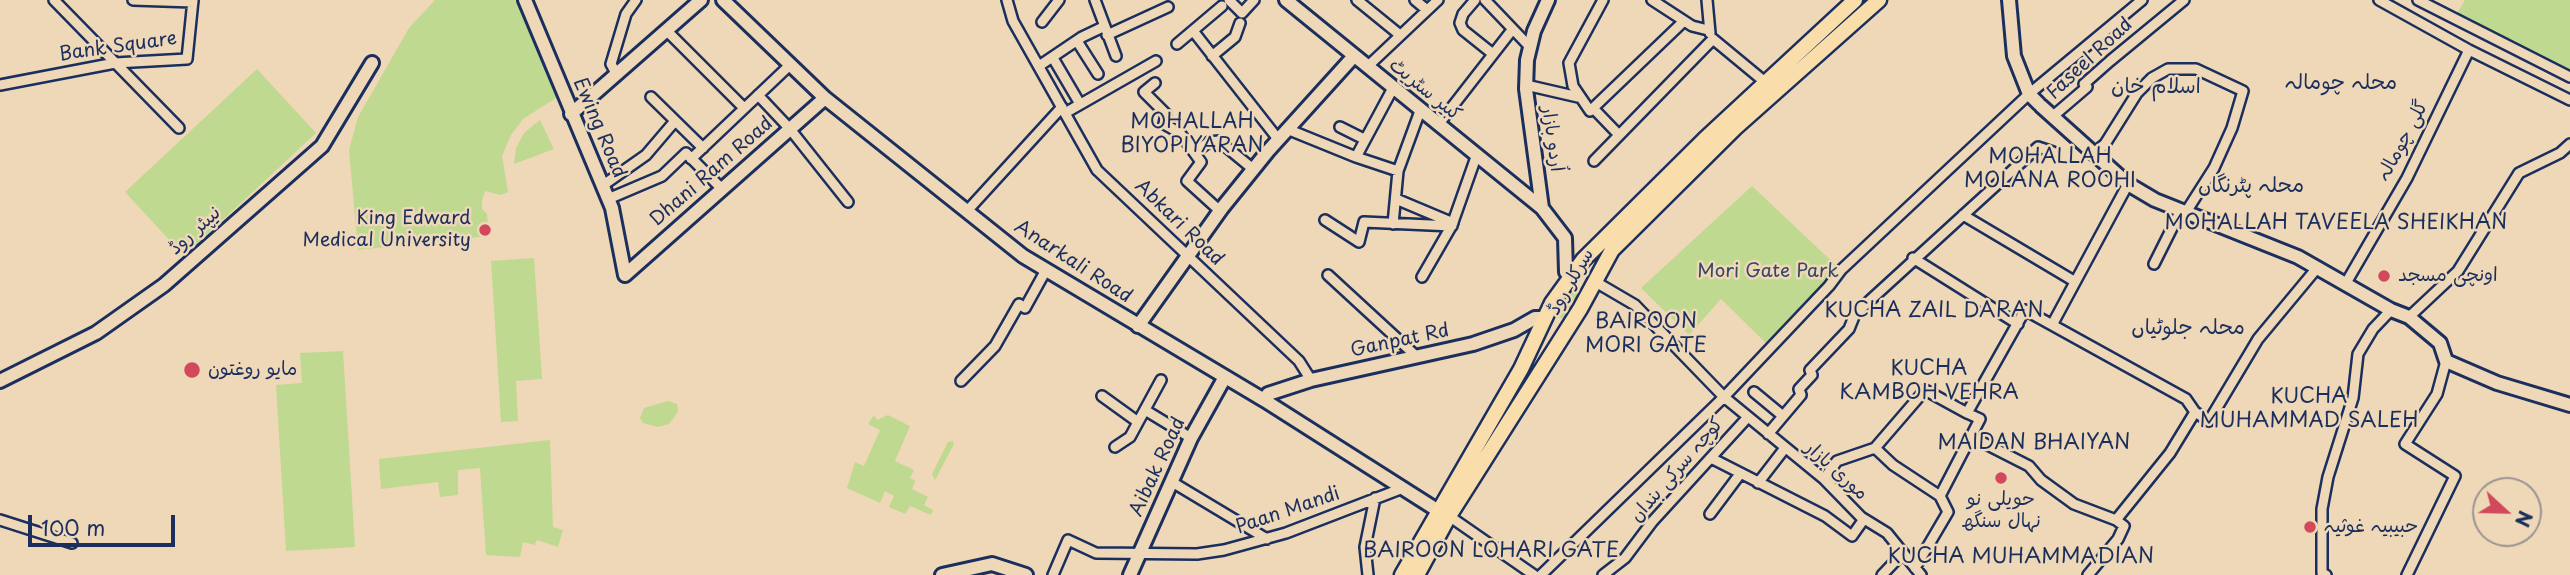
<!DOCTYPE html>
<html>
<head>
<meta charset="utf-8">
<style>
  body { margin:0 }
  #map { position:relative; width:2570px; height:575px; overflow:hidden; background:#efd8b7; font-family:"Playpen Sans",sans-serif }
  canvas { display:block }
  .north { position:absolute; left:2472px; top:477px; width:70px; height:70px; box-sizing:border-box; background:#efd8b7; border:2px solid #9a9493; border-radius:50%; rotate:112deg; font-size:19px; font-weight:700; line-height:28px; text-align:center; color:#1b2f5e }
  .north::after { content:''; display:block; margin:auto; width:24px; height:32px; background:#d1495b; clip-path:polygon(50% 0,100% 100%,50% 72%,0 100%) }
  .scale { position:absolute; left:28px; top:515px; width:147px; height:32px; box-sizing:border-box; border:4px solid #1b2f5e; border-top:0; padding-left:9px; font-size:21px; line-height:24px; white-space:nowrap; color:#1b2f5e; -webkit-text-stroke:5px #efd8b7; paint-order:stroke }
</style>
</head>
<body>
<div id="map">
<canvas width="2570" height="575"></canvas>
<div class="north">N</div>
<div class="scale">100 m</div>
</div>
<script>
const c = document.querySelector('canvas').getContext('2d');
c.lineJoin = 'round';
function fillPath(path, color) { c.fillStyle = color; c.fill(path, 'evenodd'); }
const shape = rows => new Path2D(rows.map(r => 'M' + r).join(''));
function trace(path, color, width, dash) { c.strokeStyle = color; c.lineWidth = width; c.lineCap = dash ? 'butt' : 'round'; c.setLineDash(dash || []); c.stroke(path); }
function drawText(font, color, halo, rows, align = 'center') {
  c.font = font + ' "Playpen Sans","Playpen Sans Arabic",sans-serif'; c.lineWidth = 5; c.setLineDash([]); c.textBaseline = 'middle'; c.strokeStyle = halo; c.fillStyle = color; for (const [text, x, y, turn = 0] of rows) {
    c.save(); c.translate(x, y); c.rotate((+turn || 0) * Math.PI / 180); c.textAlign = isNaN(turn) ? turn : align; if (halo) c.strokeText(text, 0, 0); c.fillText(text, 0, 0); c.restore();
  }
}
const green = shape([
  [435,0,519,0,559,96,523,119,511,135,502,156,508,192,501,195,485,191,482,201,482,209,487,214,489,236,358,250,349,150,358,117,409,28],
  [2465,0,2570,0,2570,77,2454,18],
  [257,69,316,133,184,256,125,192],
  [540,120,554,149,514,164,516,148,524,133],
  [1752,186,1841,270,1771,348,1721,299,1689,335,1641,288],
  [534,258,542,379,516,381,518,421,501,422,491,261],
  [1569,288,1575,289,1580,296,1566,318,1560,318,1554,312],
  [343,351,355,547,286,551,276,385,302,383,300,353],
  [668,401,677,404,678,412,669,424,658,427,643,423,640,418,644,408],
  [874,415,877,420,888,415,910,426,895,461,914,470,910,478,915,481,912,489,928,497,924,505,933,510,931,515,910,506,905,514,889,507,894,496,885,491,880,503,847,488,855,462,864,466,880,430,868,424],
  [550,440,553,527,563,530,558,547,537,540,535,545,523,542,520,557,486,555,480,468,458,470,458,495,440,497,438,482,381,489,379,459],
  [953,441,954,444,935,480,932,474,948,442]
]);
const street = shape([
  [54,0,179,128],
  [133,0,193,2],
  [1007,0,1013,21,1097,170,1299,361,1311,380],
  [1095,0,1116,56],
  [1229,0,1242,13,1254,0],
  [1357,0,1400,35],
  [1415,0,1427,10],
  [1475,0,1463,14,1460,23,1463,30,1493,54],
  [1485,0,1530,47],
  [1603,0,1569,63,1573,86,1590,111,1684,21],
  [1652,0,1692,26,1708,30],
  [1707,0,1710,33],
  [2379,0,2469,50,2570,100],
  [2418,0,2570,77],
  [1042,22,1059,0],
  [667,31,744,108],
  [1194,32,1278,139],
  [1107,35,1168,7],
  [1077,41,1098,74],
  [1177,44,1222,6],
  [1212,56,1235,37,1240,23],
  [1053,58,1080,104],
  [1039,66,1082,37,1103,27],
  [1367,67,1438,0],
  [617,75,611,64,626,14,636,0],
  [1155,83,1144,92,1166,114,1164,124,1180,133,1201,162,1187,181,1220,211],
  [0,85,115,63,187,59,193,0],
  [1526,85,1578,97],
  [1393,88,1356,157,1398,171],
  [758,95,790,129,848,202],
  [651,97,703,148],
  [1593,108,1619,135],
  [1065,113,1156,61],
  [2052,117,2087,87,2084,84,2110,61,2184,0],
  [1438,125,1512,30],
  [1340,127,1364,139],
  [1287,129,1356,157],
  [1195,152,1209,142,1219,141,1253,169],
  [2093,154,2105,144,2137,93,2152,78,2168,69,2196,69,2243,91,2232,128,2214,168,2186,212],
  [691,159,791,64],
  [1594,161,1713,39,1765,82],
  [602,186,646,155,675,121],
  [608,199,662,176,686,153,722,189],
  [1396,199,1453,223],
  [967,211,1062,107],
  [1963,215,2074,281],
  [1325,220,1359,242,1364,222,1452,226],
  [1393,224,1398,171,1420,111],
  [1913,258,2018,324],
  [2154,264,2181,210],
  [1328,275,1416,356],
  [1422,277,1452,225,1476,157],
  [1594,281,1635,305,1724,397,1824,479,1861,517,1887,533,1921,575],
  [2346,283,2407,178,2469,50],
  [2409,317,2458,271,2519,173,2560,153,2570,144],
  [2052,325,2128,184],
  [961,381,995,346,1019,304,1025,308,1046,270],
  [1754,392,1783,416],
  [1102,396,1138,422],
  [1145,410,1191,438],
  [1768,434,1801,395,1799,389,1812,375,1810,370,1849,329,1855,314,2038,147,2053,152],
  [1970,436,2029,466,2041,480,2074,504,2116,520],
  [1115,447,1130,437,1161,380],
  [1875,448,1893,465,1940,496],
  [1711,458,1825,516,1852,536,1864,519],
  [1824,479,1837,461,1875,448,1925,390,1967,413,2025,310,2186,399,2195,412,2209,421,2258,339,2317,268],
  [1172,482,1267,539],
  [1758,483,1785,448],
  [1710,514,1740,474],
  [1449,516,1534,575],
  [0,520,72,543],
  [1915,568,1948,512,1940,496,1980,419,1967,413],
  [1053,575,1068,540,1096,553,1197,554,1224,550,1286,533,1403,488],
  [1368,575,1365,547,1375,498],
  [1541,575,1724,397,1829,286,1841,270,2029,94,2142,0],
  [1603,575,1625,558,1652,522,1748,417],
  [1882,575,1903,553],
  [2088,575,2118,539,2124,526,2116,520,2170,453,2195,412],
  [2326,575,2322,573,2322,509,2328,477,2353,398,2358,354,2373,329,2391,310],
  [2407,575,2455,476,2405,444,2437,394,2446,361]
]);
const secondary = shape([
  [525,0,612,208,625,275],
  [723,0,825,98,1023,256,1264,400,1437,510],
  [1286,0,1542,208],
  [1548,0,1534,31,1527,60,1526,89,1542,208,1565,238,1566,272,1570,277],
  [2009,0,2014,56,2029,94,2039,104],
  [2041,106,2128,184,2155,200,2298,257,2391,310,2409,317,2440,343,2446,361,2497,383,2570,405],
  [571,114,701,0],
  [625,275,825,98],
  [1138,326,1222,208,1268,151,1354,56],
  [0,381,96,333,164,285,322,146,372,63],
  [1264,400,1268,394,1311,380,1473,344,1514,330,1535,318,1545,318],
  [942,575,992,564,1026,575],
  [1130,575,1191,438,1225,377]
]);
const primary = shape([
  [1402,575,1521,369,1552,303,1583,260,1705,139,1855,0],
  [1417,575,1449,516,1580,309,1612,250,1735,128,1879,0]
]);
const markers = [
  [485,230,7,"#d1495b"],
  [2384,276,7,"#d1495b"],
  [192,370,9,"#d1495b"],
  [2001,478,7,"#d1495b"],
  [2310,527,7,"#d1495b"]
];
const streetNames = [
  ["Bank Square",118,47,-8],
  ["Faseel Road",2090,59,-43],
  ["کبیر سٹریٹ",1425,90,39],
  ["Ewing Road",599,128,67],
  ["اُردو بازار",1552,139,82],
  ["گلی چومالہ",2403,141,-62],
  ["Dhani Ram Road",712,172,-41],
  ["Abkari Road",1179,223,44],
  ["نیپئر روڈ",195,231,-42],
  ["Anarkali Road",1073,262,33],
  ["سرکلر روڈ",1571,282,-60],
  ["Ganpat Rd",1400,341,-12],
  ["Aibak Road",1158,467,-65],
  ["کوچہ سرکی بنداں",1677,470,-49],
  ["موری بازار",1836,471,42],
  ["Paan Mandi",1288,511,-19]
];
const poiNames = [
  ["King Edward",471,219,"right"],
  ["Medical University",471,241,"right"],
  ["اونچی مسجد",2398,276],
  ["مایو روغتون",208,370],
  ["حویلی نو",2001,500,"center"],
  ["نہال سنگھ",2001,522,"center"],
  ["حبیبیہ غوثیہ",2324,527]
];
const parkNames = [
  ["Mori Gate Park",1768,272]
];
const neighbourhoodNames = [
  ["محلہ چومالہ",2341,83],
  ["اسلام خان",2156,87],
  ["MOHALLAH",1192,122],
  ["BIYOPIYARAN",1192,146],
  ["MOHALLAH",2050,157],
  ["MOLANA ROOHI",2050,181],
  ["محلہ پٹرنگاں",2251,186],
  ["MOHALLAH TAVEELA SHEIKHAN",2336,223],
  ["KUCHA ZAIL DARAN",1934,311],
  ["BAIROON",1646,322],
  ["MORI GATE",1646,346],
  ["محلہ جلوٹیاں",2188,328],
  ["KUCHA",1929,369],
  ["KAMBOH VEHRA",1929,393],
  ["KUCHA",2309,397],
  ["MUHAMMAD SALEH",2309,421],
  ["MAIDAN BHAIYAN",2034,443],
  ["BAIROON LOHARI GATE",1491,551],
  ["KUCHA MUHAMMADIAN",2021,557]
];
fillPath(green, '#bfd990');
trace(street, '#1b2f5e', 14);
trace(secondary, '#1b2f5e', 18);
trace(primary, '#1b2f5e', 19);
trace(street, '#efd8b7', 9);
trace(secondary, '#efd8b7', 12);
trace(primary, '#f9deab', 14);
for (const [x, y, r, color] of markers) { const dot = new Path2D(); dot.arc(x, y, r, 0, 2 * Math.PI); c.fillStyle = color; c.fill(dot); trace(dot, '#efd8b7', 2.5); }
drawText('19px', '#1b2f5e', '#efd8b7', streetNames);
drawText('19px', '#1b2f5e', '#efd8b7', poiNames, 'left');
drawText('19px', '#344866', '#efd8b7', parkNames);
drawText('21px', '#1b2f5e', '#efd8b7', neighbourhoodNames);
</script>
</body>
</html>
